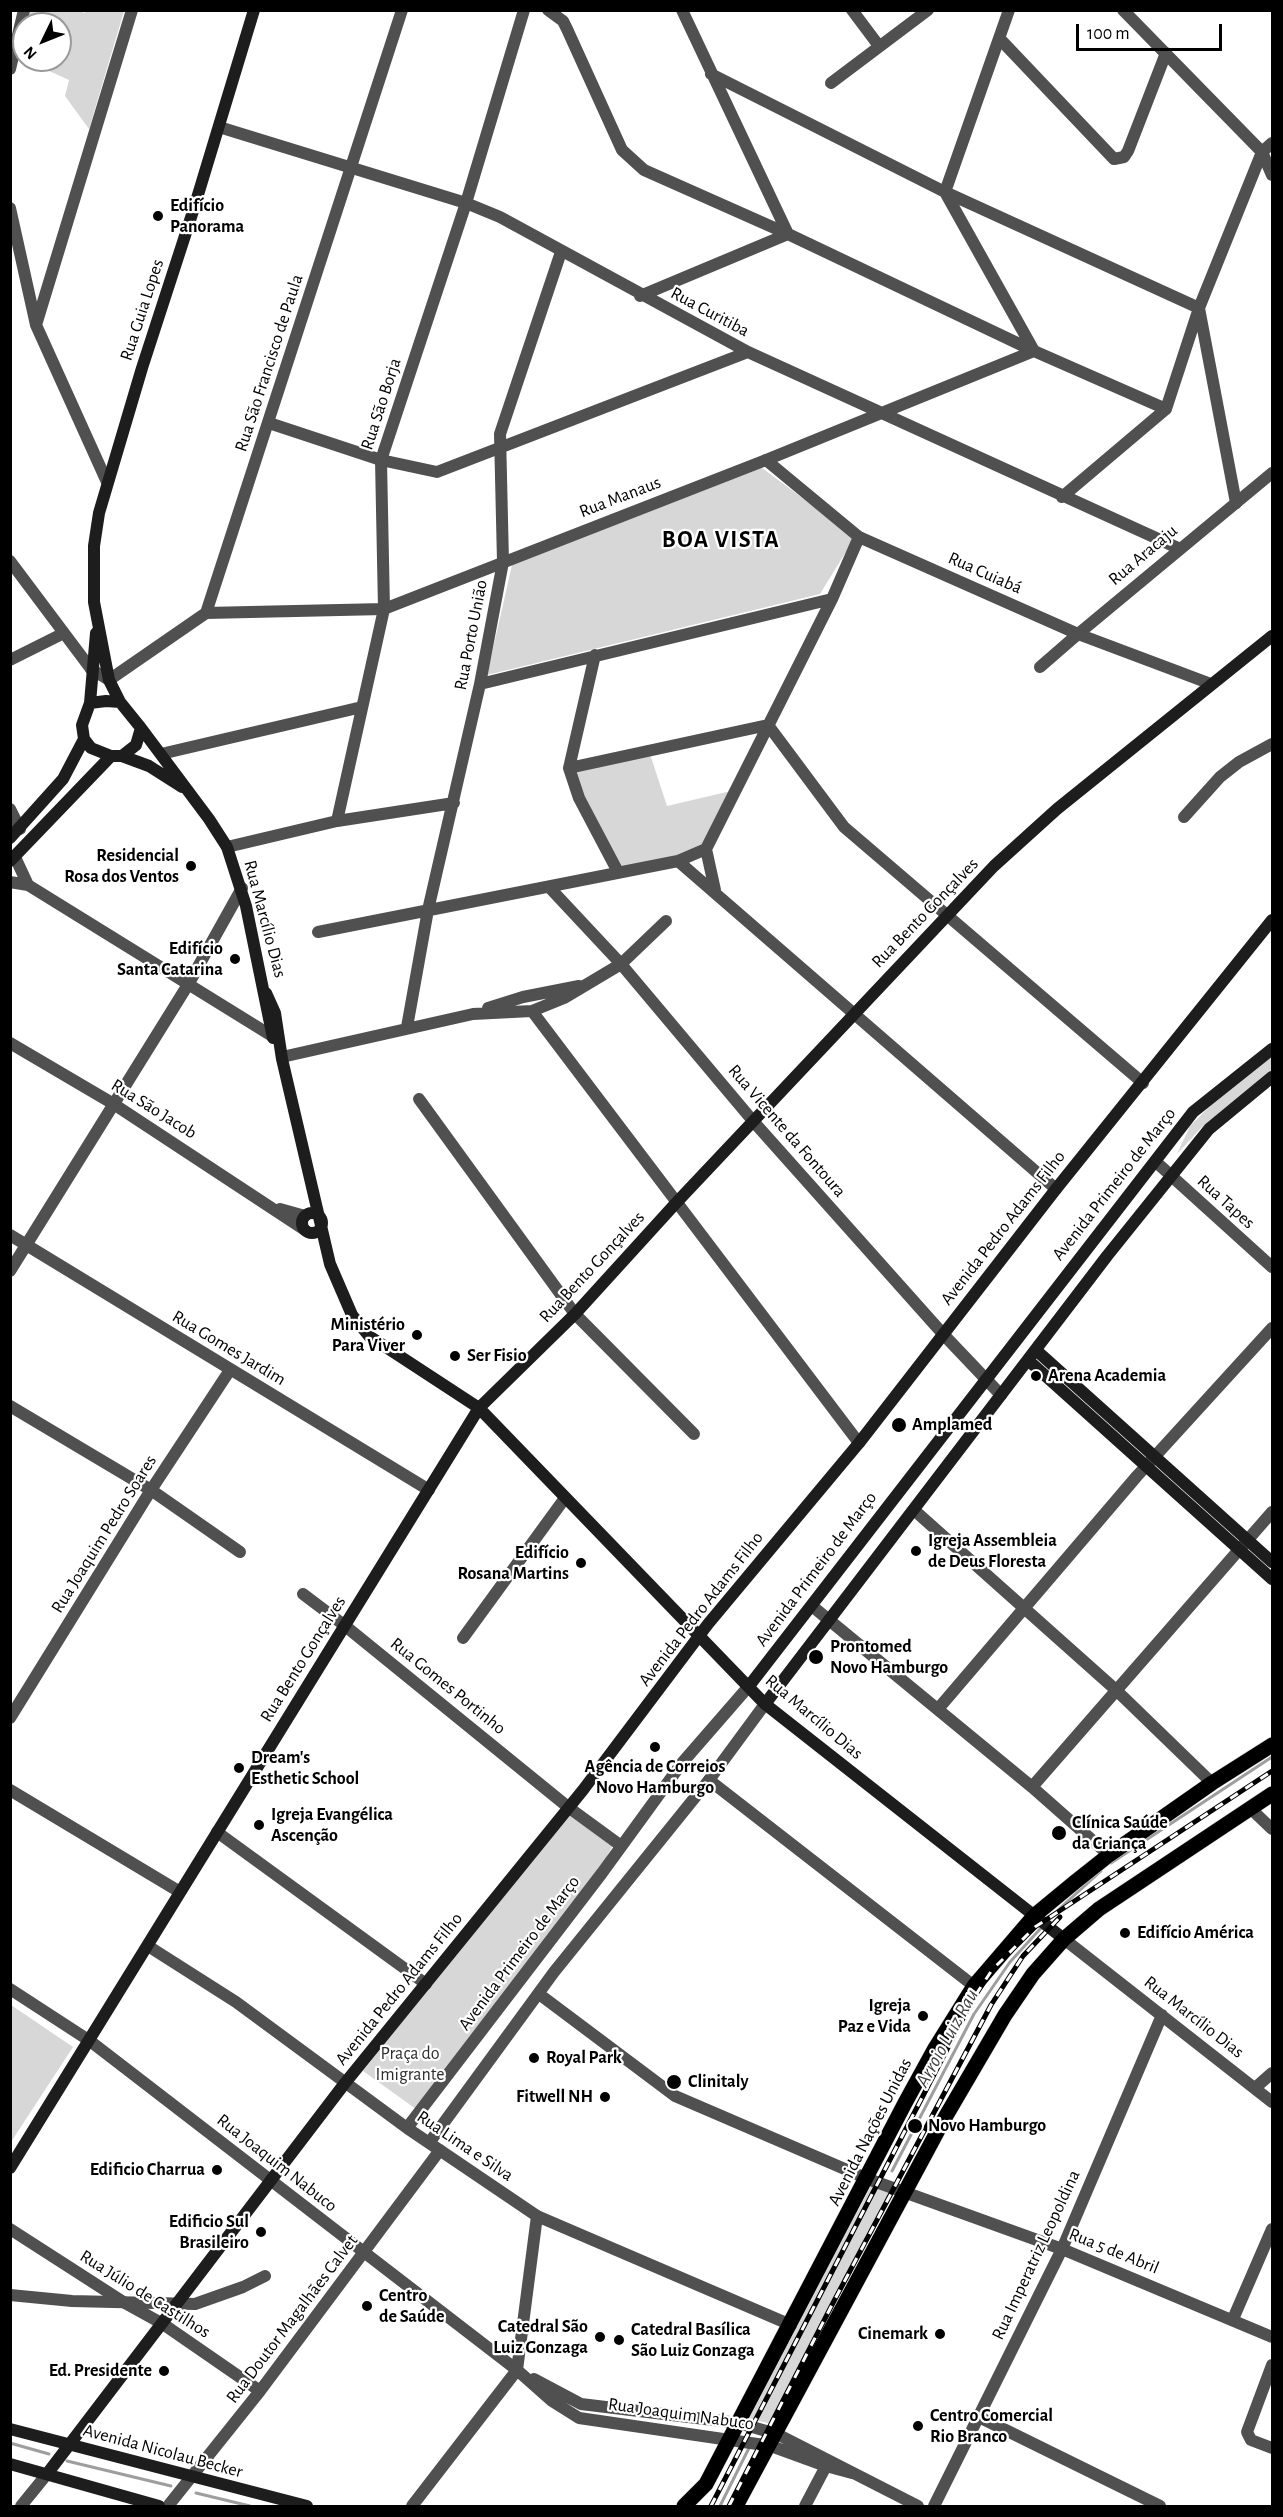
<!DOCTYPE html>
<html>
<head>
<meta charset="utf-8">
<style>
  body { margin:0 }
  #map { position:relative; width:1283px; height:2517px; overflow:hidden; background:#fff; font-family:"Alegreya Sans",sans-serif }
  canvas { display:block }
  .frame { position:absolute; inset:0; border:12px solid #000; pointer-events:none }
  .north { position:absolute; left:12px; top:12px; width:60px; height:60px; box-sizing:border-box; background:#fff; border:2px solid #999; border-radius:50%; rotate:227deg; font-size:16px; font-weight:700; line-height:24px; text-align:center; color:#000 }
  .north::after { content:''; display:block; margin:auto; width:21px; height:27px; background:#000; clip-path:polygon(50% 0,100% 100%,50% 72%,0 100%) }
  .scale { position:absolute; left:1076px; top:24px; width:146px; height:27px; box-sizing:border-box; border:3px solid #000; border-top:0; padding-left:8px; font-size:18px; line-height:21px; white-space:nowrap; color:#000; -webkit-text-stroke:4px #fff; paint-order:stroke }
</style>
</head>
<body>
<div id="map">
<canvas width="1283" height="2517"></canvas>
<div class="frame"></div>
<div class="north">N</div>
<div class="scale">100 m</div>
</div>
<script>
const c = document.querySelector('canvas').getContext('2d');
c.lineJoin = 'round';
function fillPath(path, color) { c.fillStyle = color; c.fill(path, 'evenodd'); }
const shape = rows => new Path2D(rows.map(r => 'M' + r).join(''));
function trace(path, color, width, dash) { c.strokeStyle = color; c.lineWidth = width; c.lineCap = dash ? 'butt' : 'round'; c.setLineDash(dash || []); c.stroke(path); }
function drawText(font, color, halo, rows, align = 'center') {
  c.font = font + ' "Alegreya Sans",sans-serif'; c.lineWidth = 4.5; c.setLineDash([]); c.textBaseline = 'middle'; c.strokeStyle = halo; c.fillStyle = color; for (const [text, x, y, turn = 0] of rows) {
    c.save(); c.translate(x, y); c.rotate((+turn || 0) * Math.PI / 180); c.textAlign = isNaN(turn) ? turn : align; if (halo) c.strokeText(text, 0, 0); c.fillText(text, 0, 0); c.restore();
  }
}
const green = shape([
  [76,10,85,13,86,11,124,11,89,129,65,96,69,80,25,60,60,60,60,24,24,24,24,60,14,55,24,11],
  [762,468,855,537,820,594,487,675,512,565],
  [650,754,667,806,731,791,704,846,676,857,620,868,583,797,574,770],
  [1272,1057,1272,1071,1202,1127,1177,1154,1190,1126,1218,1098,1253,1069],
  [568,1812,613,1845,599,1871,416,2109,363,2071],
  [11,2005,73,2047,11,2142],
  [873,2182,891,2189,776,2425,746,2418]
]);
const stream = shape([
  [1111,1863,1272,1757],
  [1058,1910,1101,1871],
  [892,2171,974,2014,1010,1962,1041,1928],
  [10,2443,49,2454],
  [67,2461,171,2486],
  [196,2493,250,2506],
  [720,2506,750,2446]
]);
const minor = shape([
  [548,10,563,21,567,29,622,150,644,170,788,234,1034,351,1166,409],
  [852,10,879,46],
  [999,38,1114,159,1124,157,1128,151,1166,53],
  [10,69,24,10],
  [711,74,945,192,1199,308,1236,503],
  [831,83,928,10],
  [219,127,466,203,500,217,748,352,1178,548],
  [10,208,36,325,107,482],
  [640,296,788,234,682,10],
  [36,325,132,10],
  [269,423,381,460,437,472,748,352],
  [766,460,1034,351,945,192,1009,10],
  [1062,497,1166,409,1199,308,1262,152,1272,143],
  [10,561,91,669],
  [595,655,569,768,579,798,618,872],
  [10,660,64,633],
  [1040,667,1078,634],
  [480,684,832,599],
  [161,754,362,707],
  [569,768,768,725,844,827,1143,1083],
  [10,809,20,829],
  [1184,817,1220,777,1239,762,1272,744],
  [337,821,384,609,381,460,466,203,524,10],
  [227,847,337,821,454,803],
  [15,857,28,885],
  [678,861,1056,1189],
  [10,882,28,885,272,1036],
  [549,887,621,964,753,1121],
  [715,890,706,849,832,599,859,537],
  [318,932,678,861,706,849],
  [488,1008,523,997,579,986],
  [532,1011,859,1443],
  [407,1027,428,910,480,684,503,562,500,434,561,252],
  [282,1057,473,1014,532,1011,564,998,621,964,666,921],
  [419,1099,575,1314,694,1434],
  [10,1271,189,983,242,888],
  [230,1370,151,1490,240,1552],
  [914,1510,1116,1690,1212,1783],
  [303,1594,344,1625],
  [812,1606,1032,1787,1109,1855],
  [463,1638,565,1498],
  [938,1709,1137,1476,1272,1328],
  [709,1780,974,1986],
  [1032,1787,1272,1512],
  [10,1790,180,1892],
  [1250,1808,1272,1829],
  [217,1832,426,1984],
  [537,2216,791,2325],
  [10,2295,72,2301,195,2304,243,2287,265,2276],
  [1233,2319,1272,2229],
  [1272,2365,1247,2432,1251,2440,1272,2448],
  [977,2416,1160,2506],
  [805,2506,826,2466]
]);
const tertiary = shape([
  [1123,10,1262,152,1272,175],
  [206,613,384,609,766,460,859,537,1078,634,1211,684],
  [1078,634,1272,473],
  [91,669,109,680,206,613,402,10],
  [10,1043,112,1103,305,1230],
  [753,1121,943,1334,1001,1395],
  [1156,1162,1272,1267],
  [280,1209,305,1216],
  [10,1235,429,1490],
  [10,1406,151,1490,10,1718],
  [344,1625,568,1807,620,1845],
  [1064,1939,1272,2102],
  [148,1946,236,2002,407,2128,537,2216,517,2370],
  [10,1989,90,2041,517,2370,552,2401,579,2418,771,2446,826,2466,852,2473],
  [539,1994,675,2096,868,2179,1062,2249,1272,2337],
  [1255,2088,1272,2073],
  [407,2128,602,1873,682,1763,749,1686],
  [429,2143,554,1972,709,1780,765,1704],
  [10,2229,125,2303,163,2324,260,2391],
  [534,2379,581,2404,738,2423,777,2434,918,2506],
  [21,2506,47,2474],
  [168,2506,260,2391,440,2150],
  [412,2506,517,2370],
  [934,2506,1062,2249,1162,2015]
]);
const secondary = shape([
  [106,701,120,702,141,728,136,745,122,756,111,756,91,748,84,739,82,725,90,703,106,701],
  [120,702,109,680,94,602,94,546,99,513,142,368,194,208,254,10],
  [90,703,96,633],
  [141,728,209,819,227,847,246,906,273,1038],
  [122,756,149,766,182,787],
  [10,838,63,779,84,739],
  [10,861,111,756],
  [266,993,275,1013,282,1059,330,1264,352,1315,369,1336,479,1408,765,1704,1064,1939],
  '302 1223a10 10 0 1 1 20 0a10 10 0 1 1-20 0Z',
  [1037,1351,1272,1562],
  [1029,1361,1272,1579],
  [749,1686,1193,1112,1272,1049],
  [765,1704,1107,1256,1209,1129,1272,1077],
  [10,2168,479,1408,575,1314,676,1203,994,866,1057,809,1272,636],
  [10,2429,307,2506],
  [10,2464,159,2506],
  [47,2474,345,2083,583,1790,708,1624,859,1443,1056,1189,1272,920]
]);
const primary = shape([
  [684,2506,706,2484,905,2103,934,2050,974,1986,1035,1915,1075,1882,1109,1855,1212,1783,1272,1745],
  [736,2506,943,2121,1005,2015,1033,1974,1064,1939,1099,1909,1272,1794]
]);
const rail = shape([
  [711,2506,973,1999,992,1970,1035,1927,1272,1771],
  [729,2506,834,2301,991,2005,1023,1956,1060,1917]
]);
const markers = [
  [158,216,6,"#000"],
  [191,866,6,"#000"],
  [235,959,6,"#000"],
  [417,1335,6,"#000"],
  [455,1356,6,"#000"],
  [1036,1376,6,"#000"],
  [899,1425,8,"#000"],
  [916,1551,6,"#000"],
  [581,1563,6,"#000"],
  [816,1657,8,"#000"],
  [655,1747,6,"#000"],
  [239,1768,6,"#000"],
  [259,1825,6,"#000"],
  [1059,1833,8,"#000"],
  [1125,1933,6,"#000"],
  [923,2016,6,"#000"],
  [534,2058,6,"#000"],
  [674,2082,8,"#000"],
  [605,2097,6,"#000"],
  [915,2126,8,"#000"],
  [217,2170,6,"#000"],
  [261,2232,6,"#000"],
  [367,2306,6,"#000"],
  [940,2334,6,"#000"],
  [600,2337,6,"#000"],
  [619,2340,6,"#000"],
  [164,2371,6,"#000"],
  [918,2426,6,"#000"]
];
const poiNames = [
  ["Edifício",170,206],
  ["Panorama",170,227],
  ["Residencial",179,856,"right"],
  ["Rosa dos Ventos",179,877,"right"],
  ["Edifício",223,949,"right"],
  ["Santa Catarina",223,970,"right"],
  ["Ministério",405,1325,"right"],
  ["Para Viver",405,1346,"right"],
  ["Ser Fisio",467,1356],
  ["Arena Academia",1048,1376],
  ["Amplamed",912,1425],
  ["Igreja Assembleia",928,1541],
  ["de Deus Floresta",928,1562],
  ["Edifício",569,1553,"right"],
  ["Rosana Martins",569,1574,"right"],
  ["Prontomed",830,1647],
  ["Novo Hamburgo",830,1668],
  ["Dream's",251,1758],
  ["Esthetic School",251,1779],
  ["Agência de Correios",655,1767,"center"],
  ["Novo Hamburgo",655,1788,"center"],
  ["Igreja Evangélica",271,1815],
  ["Ascenção",271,1836],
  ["Clínica Saúde",1072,1823],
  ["da Criança",1072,1844],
  ["Edifício América",1137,1933],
  ["Igreja",911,2006,"right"],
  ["Paz e Vida",911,2027,"right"],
  ["Royal Park",546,2058],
  ["Clinitaly",688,2082],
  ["Fitwell NH",593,2097,"right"],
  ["Novo Hamburgo",928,2126],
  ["Edificio Charrua",205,2170,"right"],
  ["Edificio Sul",249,2222,"right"],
  ["Brasileiro",249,2243,"right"],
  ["Centro",379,2296],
  ["de Saúde",379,2317],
  ["Catedral São",588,2327,"right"],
  ["Luiz Gonzaga",588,2348,"right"],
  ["Catedral Basílica",631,2330],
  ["São Luiz Gonzaga",631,2351],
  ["Cinemark",928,2334,"right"],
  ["Ed. Presidente",152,2371,"right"],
  ["Centro Comercial",930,2416],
  ["Rio Branco",930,2437]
];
const streetNames = [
  ["Rua Guia Lopes",142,310,-72],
  ["Rua Curitiba",710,312,28],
  ["Rua São Francisco de Paula",269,363,-72],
  ["Rua São Borja",381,404,-72],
  ["Rua Manaus",620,497,-21],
  ["Rua Aracaju",1143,555,-40],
  ["Rua Cuiabá",985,573,24],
  ["Rua Porto União",471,635,-79],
  ["Rua Bento Gonçalves",925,913,-46],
  ["Rua Marcílio Dias",265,919,75],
  ["Rua São Jacob",154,1109,32],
  ["Rua Vicente da Fontoura",787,1131,49],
  ["Avenida Primeiro de Março",1114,1184,-52],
  ["Rua Tapes",1226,1202,42],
  ["Avenida Pedro Adams Filho",1003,1228,-52],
  ["Rua Bento Gonçalves",592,1267,-47],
  ["Rua Gomes Jardim",229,1348,31],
  ["Rua Joaquim Pedro Soares",104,1534,-58],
  ["Avenida Primeiro de Março",816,1569,-53],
  ["Avenida Pedro Adams Filho",701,1609,-52],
  ["Rua Bento Gonçalves",303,1659,-58],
  ["Rua Gomes Portinho",448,1686,39],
  ["Rua Marcílio Dias",814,1717,40],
  ["Avenida Primeiro de Março",519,1953,-53],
  ["Avenida Pedro Adams Filho",399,1989,-51],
  ["Rua Marcílio Dias",1194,2017,38],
  ["Avenida Nações Unidas",870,2132,-63],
  ["Rua Lima e Silva",465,2146,34],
  ["Rua Joaquim Nabuco",277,2163,38],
  ["Rua 5 de Abril",1114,2251,22],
  ["Rua Imperatriz Leopoldina",1036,2255,-65],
  ["Rua Júlio de Castilhos",145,2294,32],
  ["Rua Doutor Magalhães Calvet",292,2319,-53],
  ["Rua Joaquim Nabuco",681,2414,8],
  ["Avenida Nicolau Becker",163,2451,15]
];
const parkNames = [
  ["Praça do",410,2054],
  ["Imigrante",410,2075]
];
const waterNames = [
  ["Arroio Luiz Rau",947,2038,-61]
];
const districtNames = [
  ["BOA VISTA",721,540]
];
fillPath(green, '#d7d7d7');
trace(stream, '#9e9e9e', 3);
trace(primary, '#dbdbdb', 16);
trace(minor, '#505050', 12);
trace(tertiary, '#505050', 12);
trace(secondary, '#1d1d1d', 12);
trace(primary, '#000', 15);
trace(rail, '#000', 5);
trace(rail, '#fff', 3, [9]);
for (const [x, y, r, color] of markers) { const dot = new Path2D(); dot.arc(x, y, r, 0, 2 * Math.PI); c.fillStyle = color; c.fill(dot); trace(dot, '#fff', 2); }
drawText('bold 18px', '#000', '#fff', poiNames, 'left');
drawText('18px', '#000', '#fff', streetNames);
drawText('18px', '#2e2e2e', '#fff', parkNames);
drawText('italic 20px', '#3f3f3f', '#fff', waterNames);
c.letterSpacing = '1.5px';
drawText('bold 24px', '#000', '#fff', districtNames);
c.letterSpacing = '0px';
</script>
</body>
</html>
